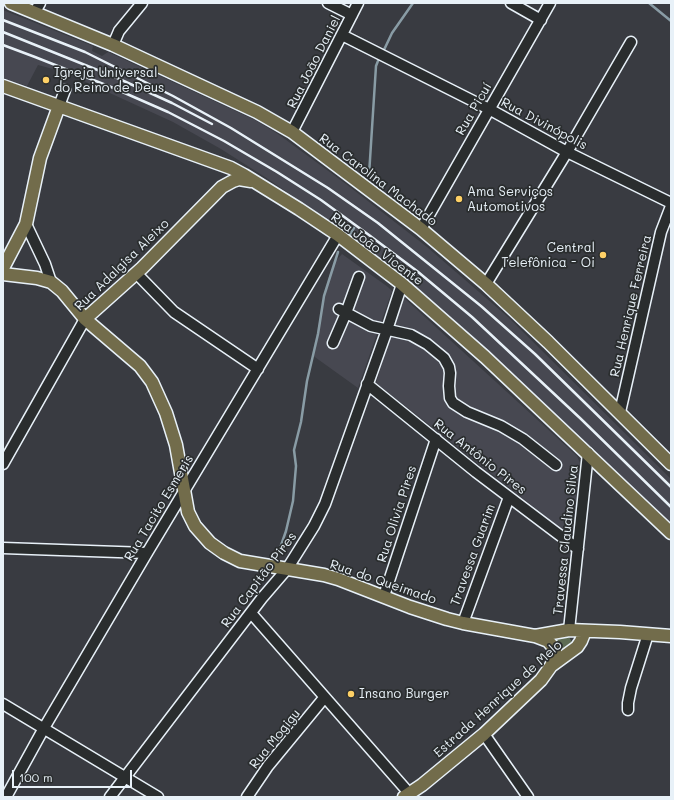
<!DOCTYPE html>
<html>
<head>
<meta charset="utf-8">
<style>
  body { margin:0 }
  #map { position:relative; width:674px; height:800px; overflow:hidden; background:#393b41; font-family:Mali,sans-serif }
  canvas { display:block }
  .frame { position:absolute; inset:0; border:4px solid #e8f1f8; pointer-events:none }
  .scale { position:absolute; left:12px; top:770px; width:120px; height:18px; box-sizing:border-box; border:2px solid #e8f1f8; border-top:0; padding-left:5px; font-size:12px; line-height:14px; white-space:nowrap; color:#e8f1f8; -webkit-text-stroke:3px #2a2d2e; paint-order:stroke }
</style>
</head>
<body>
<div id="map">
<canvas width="674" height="800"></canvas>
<div class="frame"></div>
<div class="scale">100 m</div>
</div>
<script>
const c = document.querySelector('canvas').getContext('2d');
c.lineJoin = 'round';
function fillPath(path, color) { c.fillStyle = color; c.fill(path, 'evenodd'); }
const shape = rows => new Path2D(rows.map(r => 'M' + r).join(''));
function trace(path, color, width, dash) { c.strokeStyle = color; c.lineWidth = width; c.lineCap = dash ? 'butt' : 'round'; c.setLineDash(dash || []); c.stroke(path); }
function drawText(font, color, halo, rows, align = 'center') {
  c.font = font + ' Mali,sans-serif'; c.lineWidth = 3.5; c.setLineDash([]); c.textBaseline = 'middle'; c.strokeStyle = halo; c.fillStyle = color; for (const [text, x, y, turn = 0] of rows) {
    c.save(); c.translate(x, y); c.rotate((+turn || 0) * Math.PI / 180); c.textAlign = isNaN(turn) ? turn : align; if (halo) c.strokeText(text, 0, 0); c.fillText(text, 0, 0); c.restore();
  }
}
const built = shape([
  [3,10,93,46,92,51,102,56,108,52,255,120,278,134,346,184,427,247,508,317,671,479,671,525,507,368,442,309,364,247,310,208,265,177,221,149,173,122,64,72,38,65,27,86,3,78],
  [342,254,388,287,392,291,358,388,312,355,328,279,335,262],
  [403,297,577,456,580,463,572,537,376,383]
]);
const green = shape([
  [550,635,564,635,569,637,572,642,571,649,562,657]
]);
const stream = shape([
  [649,3,671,21],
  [383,52,392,33,413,3],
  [369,175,376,66,380,56],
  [350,234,354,228],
  [278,554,286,531,293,501,296,466,294,450,301,422,307,381,318,334,324,296,338,252]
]);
const minor = shape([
  [328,3,352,15],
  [511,3,541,20],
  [35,12,40,3],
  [342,35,489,109,567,152,671,203],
  [113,45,119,31,142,3],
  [59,106,65,90],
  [292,132,358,3],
  [26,224,45,264,51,282],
  [421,229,550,3],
  [136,273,174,312,258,369],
  [486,284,567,152,631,42],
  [339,309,371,326,411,335,427,344,444,358,449,367,450,373,449,386,450,398,453,403,467,412,501,426,523,439,556,465],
  [333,343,346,313,359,277],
  [367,384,476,472,578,549],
  [620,412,661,232,671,206],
  [3,464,85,319],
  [3,548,147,553],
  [384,596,436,439],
  [251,613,409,793],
  [463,623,509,497],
  [569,630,588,453],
  [3,704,158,797],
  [628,710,628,703,631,688,648,634],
  [484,734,528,797],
  [6,797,44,728,147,553,338,235],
  [110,797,262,598,287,569,314,526,325,504,387,330,402,284],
  [247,797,268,766,324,698]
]);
const major = shape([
  [11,3,113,45,257,112,292,132,421,229,486,284,548,342,671,464],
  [3,86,231,168,244,175,299,209,338,235,402,284,485,357,671,533],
  [3,268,26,224,40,158,59,106],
  [3,274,37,278,51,282,62,291,85,319,140,366,152,382,166,413,176,445,188,512,195,526,210,543,224,553,240,561,324,575,338,579,410,607,447,619,463,623,535,636,569,630,620,632,671,636],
  [85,319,142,268,222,187,233,181,239,179,251,181],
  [535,636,548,641,555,649,555,657,551,666],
  [404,797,422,785,484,734,541,680,551,666,577,647,581,641,585,631]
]);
const rail = shape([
  [3,20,85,52,173,96,231,128,328,188,378,223,481,306,535,354,671,487],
  [3,32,115,77,172,103,212,124],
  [3,45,35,57,111,87,168,112,224,141,277,172,321,200,369,235,417,271,472,317,581,419,671,507]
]);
const markers = [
  [46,80,4,"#ffd166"],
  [459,199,4,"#ffd166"],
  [603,255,4,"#ffd166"],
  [351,694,4,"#ffd166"]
];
const streetNames = [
  ["Rua João Daniel",314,62,-63],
  ["Rua Picuí",474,109,-60],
  ["Rua Divinópolis",544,124,28],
  ["Rua Carolina Machado",378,180,37],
  ["Rua João Vicente",377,249,37],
  ["Rua Adalgisa Aleixo",122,265,-44],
  ["Rua Henrique Ferreira",631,306,-77],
  ["Rua Antônio Pires",480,457,38],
  ["Rua Tacito Esmeris",159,508,-59],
  ["Rua Olivia Pires",397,514,-72],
  ["Travessa Claudino Silva",566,540,-84],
  ["Travessa Guarim",473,555,-70],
  ["Rua Capitão Pires",259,580,-53],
  ["Rua do Queimado",383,582,19],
  ["Estrada Henrique de Melo",498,699,-42],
  ["Rua Mogigu",275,739,-51]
];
const poiNames = [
  ["Igreja Universal",54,73],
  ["do Reino de Deus",54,88],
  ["Ama Serviços",467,192],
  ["Automotivos",467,207],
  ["Central",595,248,"right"],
  ["Telefônica - Oi",595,263,"right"],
  ["Insano Burger",359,694]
];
fillPath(built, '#474851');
fillPath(green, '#5e6c54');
trace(stream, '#899ca5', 2.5);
trace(minor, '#e8f1f8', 13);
trace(major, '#e8f1f8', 15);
trace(minor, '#2a2d2e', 10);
trace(major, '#726c4b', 12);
trace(rail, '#e8f1f8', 2.5);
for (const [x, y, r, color] of markers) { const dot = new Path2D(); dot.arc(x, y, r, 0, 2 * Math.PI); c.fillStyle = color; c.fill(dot); trace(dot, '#2a2d2e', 1.5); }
drawText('13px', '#e8f1f8', '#2a2d2e', streetNames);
drawText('13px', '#e8f1f8', '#2a2d2e', poiNames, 'left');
</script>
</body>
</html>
